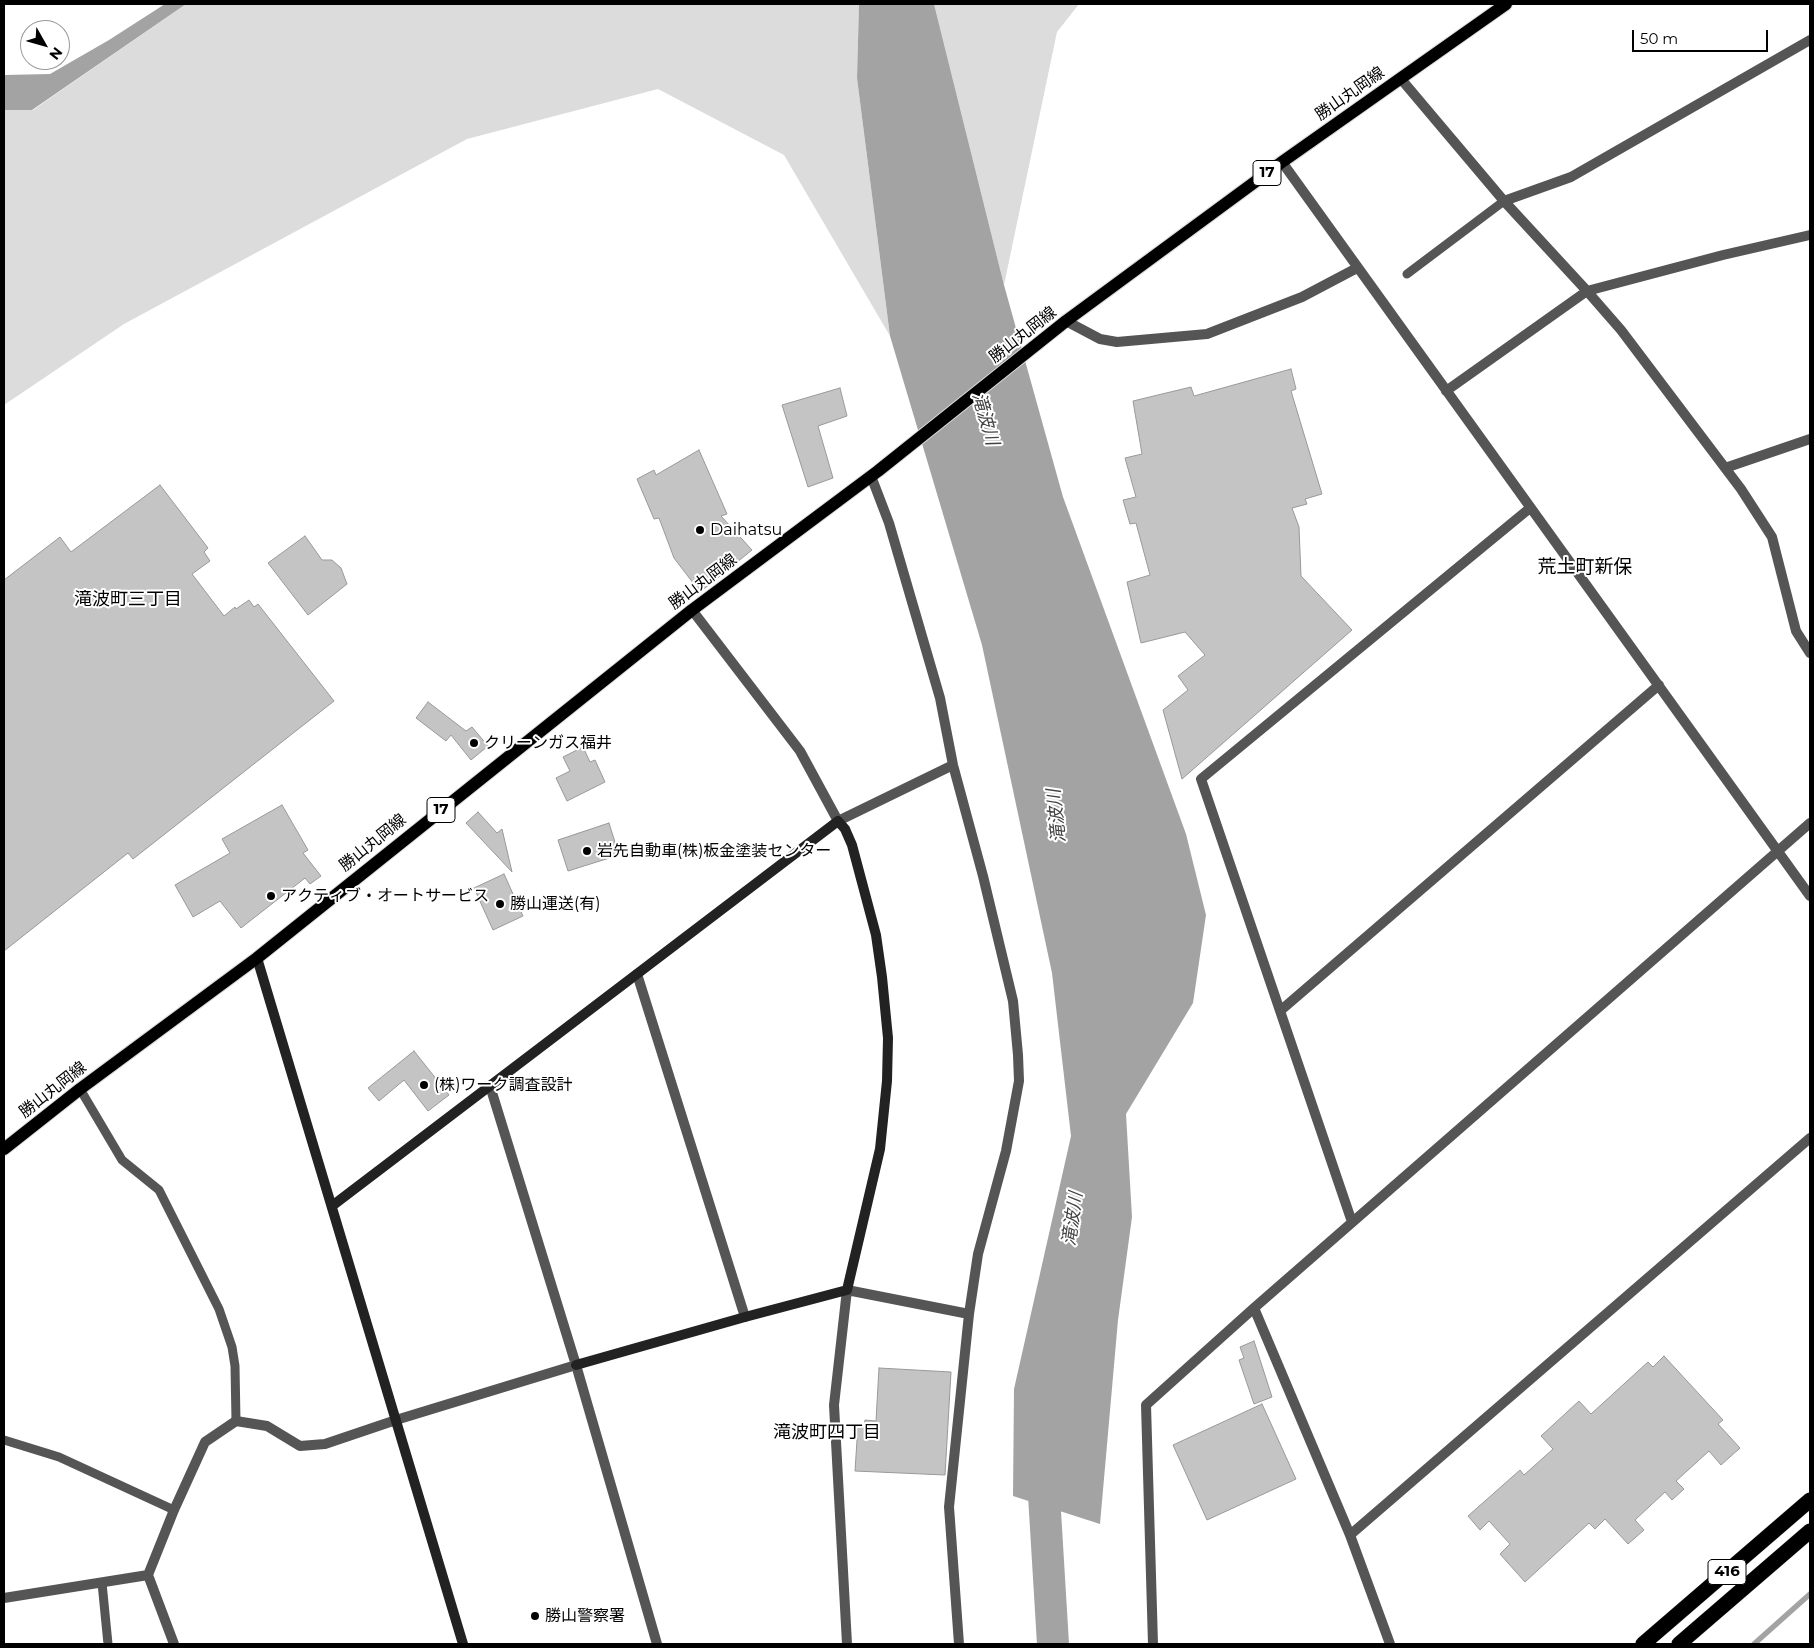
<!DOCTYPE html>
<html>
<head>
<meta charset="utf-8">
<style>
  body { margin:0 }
  #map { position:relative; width:1814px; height:1648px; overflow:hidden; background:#fff; font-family:Montserrat,sans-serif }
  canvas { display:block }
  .frame { position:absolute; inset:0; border:5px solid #000; pointer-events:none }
  .north { position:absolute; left:20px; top:20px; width:50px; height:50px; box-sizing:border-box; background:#fff; border:1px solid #999; border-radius:50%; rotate:128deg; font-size:14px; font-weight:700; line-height:20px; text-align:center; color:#000 }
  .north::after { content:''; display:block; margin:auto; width:18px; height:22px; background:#000; clip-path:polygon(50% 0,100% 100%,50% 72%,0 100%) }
  .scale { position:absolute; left:1632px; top:30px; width:136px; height:22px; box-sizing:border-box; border:2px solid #000; border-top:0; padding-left:6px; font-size:15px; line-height:18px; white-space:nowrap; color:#000; -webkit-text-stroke:4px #fff; paint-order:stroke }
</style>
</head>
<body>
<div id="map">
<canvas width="1814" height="1648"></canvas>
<div class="frame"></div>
<div class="north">N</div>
<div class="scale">50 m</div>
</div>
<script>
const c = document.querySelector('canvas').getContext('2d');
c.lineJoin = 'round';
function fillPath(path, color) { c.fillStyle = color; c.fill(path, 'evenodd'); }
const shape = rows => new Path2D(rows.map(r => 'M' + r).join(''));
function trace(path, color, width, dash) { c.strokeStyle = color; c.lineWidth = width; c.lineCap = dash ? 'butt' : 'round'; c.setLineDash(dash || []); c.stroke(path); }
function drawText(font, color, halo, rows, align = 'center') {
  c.font = font + ' Montserrat,"Noto Sans JP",sans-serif'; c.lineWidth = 4; c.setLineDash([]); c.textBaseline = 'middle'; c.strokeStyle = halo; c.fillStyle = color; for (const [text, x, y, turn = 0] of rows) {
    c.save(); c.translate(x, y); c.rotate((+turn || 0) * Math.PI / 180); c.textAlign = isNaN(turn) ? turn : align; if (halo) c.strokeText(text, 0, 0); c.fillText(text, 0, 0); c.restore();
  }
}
const green = shape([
  [186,4,859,4,857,78,890,336,784,155,658,89,467,139,124,324,4,405,4,110,33,110],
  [934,4,1079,4,1057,32,1004,285]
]);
const water = shape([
  [165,4,186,4,32,110,4,110,4,75,50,74,109,40],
  [859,4,934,4,1004,285,1063,497,1186,834,1206,915,1193,1003,1126,1114,1132,1217,1118,1320,1100,1524,1013,1496,1014,1389,1071,1136,1052,973,982,645,890,336,857,78]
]);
const stream = shape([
  [1754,1644,1810,1594]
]);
const river = shape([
  [1042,1462,1053,1644]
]);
const building = shape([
  [1291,369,1296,389,1291,391,1322,494,1305,499,1307,504,1292,508,1299,527,1301,576,1352,630,1182,779,1163,710,1188,690,1178,676,1205,655,1185,632,1141,643,1127,582,1150,575,1136,523,1130,524,1123,500,1136,497,1125,458,1142,454,1133,401,1191,387,1194,396,1291,369],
  [840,388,847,416,818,426,833,478,808,487,782,405,840,388],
  [699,450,727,514,721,516,752,550,700,592,674,558,659,518,654,519,637,479,654,470,656,475,699,450],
  [160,485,208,548,204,552,210,561,192,574,224,616,235,607,236,609,249,600,254,607,258,604,334,701,133,859,128,853,4,951,4,580,60,537,71,552,160,485],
  [305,536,322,560,332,560,341,568,347,584,308,615,268,563,305,536],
  [428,702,466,731,472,727,488,746,471,760,451,735,446,741,416,718,428,702],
  [583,747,590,762,595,760,605,782,567,801,556,778,570,771,563,757,583,747],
  [282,805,308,850,303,853,321,876,310,884,305,878,241,928,220,901,193,917,175,885,230,853,222,839,282,805],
  [478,812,497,833,502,829,512,872,466,823,478,812],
  [609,823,619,855,568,871,558,840,609,823],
  [504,874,523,916,493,930,474,888,504,874],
  [414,1051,449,1095,428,1111,404,1080,379,1101,368,1088,414,1051],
  [1254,1341,1272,1397,1254,1404,1239,1360,1244,1358,1240,1347,1254,1341],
  [1664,1356,1723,1420,1718,1424,1740,1448,1721,1465,1709,1451,1676,1481,1684,1489,1672,1500,1665,1492,1635,1520,1644,1530,1628,1544,1605,1519,1595,1529,1589,1523,1525,1582,1500,1554,1510,1544,1489,1521,1480,1530,1468,1516,1520,1470,1524,1475,1553,1449,1541,1436,1579,1401,1591,1414,1648,1362,1653,1367,1664,1356],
  [879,1368,951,1372,945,1475,855,1471,858,1425,864,1426,865,1420,876,1421,879,1368],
  [1262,1404,1296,1479,1207,1520,1173,1445,1262,1404]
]);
const lane = shape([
  [1407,274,1504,201],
  [80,1089,122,1160,159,1190,219,1309,232,1347,235,1366,236,1421],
  [4,1440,59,1457,174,1510],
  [102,1583,108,1644]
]);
const street = shape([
  [1401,79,1504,201,1587,291,1621,330,1741,489,1772,537,1796,631,1810,653],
  [1282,162,1810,896],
  [1504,201,1571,177,1810,40],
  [1066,321,1100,339,1117,342,1207,334,1302,297,1357,268],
  [1446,391,1587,291,1723,255,1810,235],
  [1725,468,1810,439],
  [871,476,889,523,940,698,953,765,983,876,1013,1001,1018,1055,1019,1081,1006,1151,978,1254,969,1314,949,1507,959,1644],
  [692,610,800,751,838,821,953,765],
  [637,974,745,1317],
  [1280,1011,1659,685],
  [490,1086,576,1365,657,1644],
  [1352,1222,1201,779,1530,508],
  [1254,1308,1350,1535,1390,1644],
  [1350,1535,1810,1138],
  [4,1598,148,1575],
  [174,1644,148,1575,174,1510,205,1442,236,1421,267,1426,300,1446,325,1444,396,1420,576,1365],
  [847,1644,834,1405,847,1290,969,1314],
  [1153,1644,1146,1405,1254,1308,1810,823]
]);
const secondary = shape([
  [257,958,463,1644],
  [332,1206,838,821,845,829,852,845,876,935,882,977,888,1038,887,1081,880,1149,847,1290,745,1317,576,1365]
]);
const primary = shape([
  [4,1149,80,1089,257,958,692,610,878,471,1066,321,1282,162,1506,4]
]);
const highway = shape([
  [1643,1644,1810,1500],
  [1679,1644,1810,1531]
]);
const markers = [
  [700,530,5,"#000"],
  [474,743,5,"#000"],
  [587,851,5,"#000"],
  [271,896,5,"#000"],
  [500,904,5,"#000"],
  [424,1085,5,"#000"],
  [535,1616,5,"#000"]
];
const shields = [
  [1267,173,28],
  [441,810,28],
  [1727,1572,38]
];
const shieldNames = [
  ["17",1267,173],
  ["17",441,810],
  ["416",1727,1572]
];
const streetNames = [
  ["勝山丸岡線",1350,94,-35],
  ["勝山丸岡線",1023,335,-38],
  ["勝山丸岡線",703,582,-37],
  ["勝山丸岡線",373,843,-39],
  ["勝山丸岡線",53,1090,-38]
];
const poiNames = [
  ["Daihatsu",710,530],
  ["クリーンガス福井",484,743],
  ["岩先自動車(株)板金塗装センター",597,851],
  ["アクティブ・オートサービス",281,896],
  ["勝山運送(有)",510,904],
  ["(株)ワーク調査設計",434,1085],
  ["勝山警察署",545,1616]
];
const waterNames = [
  ["滝波川",985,419,74],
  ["滝波川",1057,816,-96],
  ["滝波川",1073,1219,-82]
];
const neighbourhoodNames = [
  ["滝波町三丁目",128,600],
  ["滝波町四丁目",827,1433]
];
const quarterNames = [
  ["荒土町新保",1585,567]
];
fillPath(green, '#dcdcdc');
fillPath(water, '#a3a3a3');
trace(stream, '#a3a3a3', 5.5);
trace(river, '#a3a3a3', 32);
fillPath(building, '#c4c4c4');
trace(building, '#999', 1);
trace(primary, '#dbdbdb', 14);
trace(highway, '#dbdbdb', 16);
trace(lane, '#555', 9);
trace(street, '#555', 10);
trace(secondary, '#222', 10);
trace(primary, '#000', 12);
trace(highway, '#000', 15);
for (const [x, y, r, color] of markers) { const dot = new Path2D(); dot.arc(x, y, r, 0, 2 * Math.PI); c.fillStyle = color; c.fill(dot); trace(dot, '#fff', 2); }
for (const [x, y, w] of shields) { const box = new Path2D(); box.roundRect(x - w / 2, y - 12.5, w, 25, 4); c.fillStyle = '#fff'; c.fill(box); trace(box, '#000', 1); }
drawText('bold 15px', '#000', null, shieldNames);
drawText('16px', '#000', '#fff', streetNames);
drawText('16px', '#000', '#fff', poiNames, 'left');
drawText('italic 18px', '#444', '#fff', waterNames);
drawText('18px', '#000', '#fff', neighbourhoodNames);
drawText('19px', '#000', '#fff', quarterNames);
</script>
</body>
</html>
